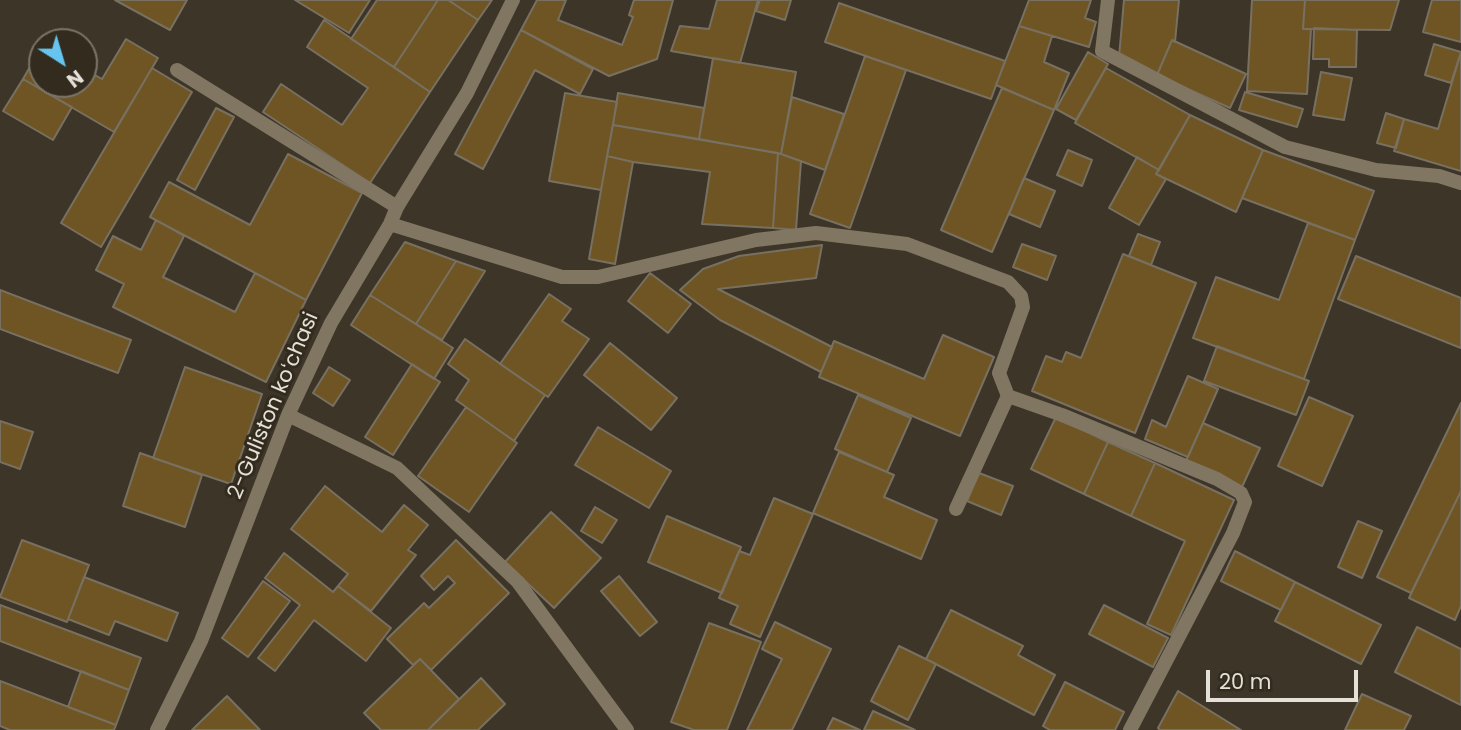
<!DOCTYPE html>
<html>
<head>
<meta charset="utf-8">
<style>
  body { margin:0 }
  #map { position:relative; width:1461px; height:730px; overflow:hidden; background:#3d3528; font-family:Poppins,sans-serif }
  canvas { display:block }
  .north { position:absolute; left:28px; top:28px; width:70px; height:70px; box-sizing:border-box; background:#322b1e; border:2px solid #7a7468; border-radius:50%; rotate:143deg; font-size:19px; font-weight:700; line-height:28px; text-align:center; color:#e5e1d8 }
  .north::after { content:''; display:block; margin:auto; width:24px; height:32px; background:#66c4ef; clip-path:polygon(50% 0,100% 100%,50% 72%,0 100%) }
  .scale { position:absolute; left:1206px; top:670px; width:152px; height:32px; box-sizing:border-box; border:4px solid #e5e1d8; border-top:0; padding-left:9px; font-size:21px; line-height:24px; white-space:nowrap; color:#e5e1d8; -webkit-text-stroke:5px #322b1e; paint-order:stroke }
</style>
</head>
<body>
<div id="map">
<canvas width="1461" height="730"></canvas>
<div class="north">N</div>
<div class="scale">20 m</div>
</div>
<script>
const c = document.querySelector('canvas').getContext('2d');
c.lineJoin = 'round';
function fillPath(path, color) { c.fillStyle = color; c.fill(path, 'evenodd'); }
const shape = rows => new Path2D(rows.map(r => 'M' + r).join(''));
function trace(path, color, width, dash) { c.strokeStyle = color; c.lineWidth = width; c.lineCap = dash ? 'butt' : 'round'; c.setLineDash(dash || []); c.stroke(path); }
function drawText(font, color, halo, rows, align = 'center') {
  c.font = font + ' Poppins,sans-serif'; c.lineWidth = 6; c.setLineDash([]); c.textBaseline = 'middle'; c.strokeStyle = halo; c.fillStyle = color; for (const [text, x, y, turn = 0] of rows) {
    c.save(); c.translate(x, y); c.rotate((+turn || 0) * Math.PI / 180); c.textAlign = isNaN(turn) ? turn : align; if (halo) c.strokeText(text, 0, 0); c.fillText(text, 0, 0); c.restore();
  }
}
const building = shape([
  [115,0,187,0,170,30,115,0],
  [295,0,370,0,349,33,295,0],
  [377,0,438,0,394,67,351,39,377,0],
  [438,0,448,0,478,20,430,92,394,67,438,0],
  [448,0,492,0,478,20,448,0],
  [537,0,566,0,558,20,622,45,633,17,629,15,634,0,673,0,657,59,609,76,521,30,537,0],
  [717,0,758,0,740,63,671,51,680,26,709,29,717,0],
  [760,0,791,0,785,20,756,11,760,0],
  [1029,0,1091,0,1085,18,1096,22,1089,47,1019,26,1029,0],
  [1124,0,1179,0,1175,42,1172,40,1157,75,1119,57,1124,0],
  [1252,0,1305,0,1303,29,1311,29,1307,94,1247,91,1252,0],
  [1305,0,1399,0,1390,30,1303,29,1305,0],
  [1432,0,1461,0,1461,42,1423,32,1432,0],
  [839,3,1005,61,991,99,825,42,839,3],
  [324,20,430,92,370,183,263,112,281,84,342,125,368,88,307,47,324,20],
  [1019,26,1052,36,1044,62,1069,73,1054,110,996,85,1019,26],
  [1314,28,1357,30,1356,67,1329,67,1329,59,1313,59,1314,28],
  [521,30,593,69,580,94,535,70,483,169,455,154,521,30],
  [126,39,158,58,114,132,23,79,42,46,42,84,84,84,84,69,102,79,126,39],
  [1172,40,1246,74,1230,108,1157,75,1172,40],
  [1434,44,1461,52,1451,83,1425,75,1434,44],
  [1088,52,1108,64,1076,120,1056,109,1088,52],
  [1461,52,1461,171,1394,151,1404,119,1438,129,1461,52],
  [865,56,906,70,850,228,810,214,865,56],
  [713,58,796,72,781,154,699,139,713,58],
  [152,68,192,92,101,247,61,223,152,68],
  [1106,68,1190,115,1159,170,1075,123,1106,68],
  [1321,72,1352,78,1344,120,1313,115,1321,72],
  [23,79,72,107,53,140,3,111,23,79],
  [1002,88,1054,110,992,252,941,230,1002,88],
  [1245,92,1303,109,1297,127,1239,110,1245,92],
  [565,93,617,102,601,190,549,181,565,93],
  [618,93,704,108,699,139,613,125,618,93],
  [792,97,844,114,825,170,781,154,792,97],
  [216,108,234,117,195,190,177,180,216,108],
  [1386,113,1404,119,1396,148,1377,143,1386,113],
  [1190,115,1263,150,1236,212,1156,174,1190,115],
  [613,125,778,153,773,228,702,224,710,172,633,162,607,156,613,125],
  [1068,150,1092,160,1082,186,1057,175,1068,150],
  [1263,150,1374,191,1355,240,1242,198,1263,150],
  [778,153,801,161,796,230,773,228,778,153],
  [288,154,362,193,306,300,150,217,169,182,250,225,288,154],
  [607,156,633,162,615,264,589,259,607,156],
  [1137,157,1159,170,1156,174,1166,179,1139,225,1109,208,1137,157],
  [1024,178,1055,191,1040,227,1009,214,1024,178],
  [156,220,184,236,163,277,235,312,255,273,306,300,266,382,113,307,124,284,96,270,113,236,141,250,156,220],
  [1308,223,1355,240,1304,379,1193,338,1216,277,1279,300,1308,223],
  [1138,234,1160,242,1151,265,1129,256,1138,234],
  [405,242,456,261,416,324,370,295,405,242],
  [1022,244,1056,256,1047,280,1013,267,1022,244],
  [822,245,816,278,718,289,832,347,821,372,720,320,680,290,703,269,739,256,822,245],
  [1123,254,1196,283,1135,433,1032,391,1046,356,1062,362,1066,352,1081,358,1123,254],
  [1356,256,1461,298,1461,348,1338,299,1356,256],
  [456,261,485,271,442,340,416,324,456,261],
  [650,273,691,304,668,333,628,301,650,273],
  [0,290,131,340,118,373,0,329,0,290],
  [549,294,571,309,562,321,589,339,548,397,500,364,549,294],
  [370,295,453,348,434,379,351,325,370,295],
  [943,335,994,357,960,436,819,377,834,341,924,379,943,335],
  [465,339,545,395,514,441,456,400,469,380,448,364,465,339],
  [610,343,677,398,651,430,584,375,610,343],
  [1217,346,1309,381,1296,415,1204,381,1217,346],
  [412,364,440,382,393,455,365,437,412,364],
  [185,367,262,394,231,484,153,458,185,367],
  [329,367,350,380,333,406,313,393,329,367],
  [1188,376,1218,389,1188,457,1145,439,1152,420,1166,427,1188,376],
  [858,395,911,418,887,472,835,449,858,395],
  [1309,397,1353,416,1322,486,1278,466,1309,397],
  [1461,403,1461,491,1411,593,1377,577,1461,403],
  [466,407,517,443,469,512,418,476,466,407],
  [1056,417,1108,442,1084,494,1031,469,1056,417],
  [0,421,33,432,20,469,0,462,0,421],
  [1203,423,1260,448,1242,487,1185,463,1203,423],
  [598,427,671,471,649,508,575,465,598,427],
  [1108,442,1155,463,1131,516,1084,494,1108,442],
  [839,452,894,475,884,497,937,520,921,559,813,513,839,452],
  [140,453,202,475,185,527,123,506,140,453],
  [1155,463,1234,500,1171,635,1147,624,1185,541,1131,516,1155,463],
  [979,473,1013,486,1001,515,967,501,979,473],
  [325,486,382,532,404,505,428,525,408,550,416,555,371,611,338,586,348,574,291,529,325,486],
  [1461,491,1461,606,1455,620,1409,598,1461,491],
  [774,498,813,514,760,637,730,624,738,606,719,598,739,551,750,555,774,498],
  [595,507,617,520,602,543,581,531,595,507],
  [551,512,601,558,554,608,505,562,551,512],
  [667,516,741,547,722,593,648,562,667,516],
  [1358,521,1382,531,1362,578,1338,567,1358,521],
  [22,540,89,565,67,622,0,597,22,540],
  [456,540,509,593,431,670,420,659,413,665,387,639,424,603,429,608,455,583,448,576,434,590,421,576,456,540],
  [1235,551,1295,582,1281,610,1221,581,1235,551],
  [284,553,333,592,338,586,391,628,366,661,314,620,275,671,258,658,300,605,265,578,284,553],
  [619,576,657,622,640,636,601,591,619,576],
  [84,577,178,613,167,641,115,621,109,635,68,619,84,577],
  [263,581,290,601,248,657,222,638,263,581],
  [1295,582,1381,625,1361,664,1275,621,1295,582],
  [0,605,141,658,129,690,0,641,0,605],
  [1104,605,1168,638,1153,667,1089,634,1104,605],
  [951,610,1023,646,1018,655,1055,675,1034,715,926,659,951,610],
  [775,622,831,649,792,730,747,730,782,659,762,649,775,622],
  [709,623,761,642,727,730,694,730,671,722,709,623],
  [1417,627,1461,649,1461,705,1395,672,1417,627],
  [899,646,936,664,908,720,871,701,899,646],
  [420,659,459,699,428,730,381,730,364,713,420,659],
  [81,671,129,690,116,725,68,707,81,671],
  [481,678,505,704,478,730,428,730,481,678],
  [0,681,116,725,114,730,10,730,0,726,0,681],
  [1065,682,1124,712,1115,730,1050,730,1043,726,1065,682],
  [1178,691,1241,730,1160,730,1158,728,1178,691],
  [1362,694,1411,716,1404,730,1345,730,1362,694],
  [227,696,260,730,192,730,227,696],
  [873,711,915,730,864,730,873,711],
  [833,718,860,730,827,730,833,718]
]);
const service = shape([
  [177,70,397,207],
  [956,509,1008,396]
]);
const minor = shape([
  [1108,0,1102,51,1285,147,1376,170,1439,176,1461,183],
  [390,224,562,277,598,277,756,240,816,233,907,244,1008,282,1021,296,1023,307,999,373,1008,396,1062,415,1217,479,1241,493,1245,502,1233,533,1130,730],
  [288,415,397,468,518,582,627,730],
  [157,730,201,641,288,415,331,323,390,224,397,207,467,93,513,0]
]);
const streetNames = [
  ["2-Guliston koʻchasi",274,406,-67]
];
fillPath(building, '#6e5523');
trace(building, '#787061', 2);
trace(service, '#817662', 14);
trace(minor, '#817662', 14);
drawText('21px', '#e5e1d8', '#322b1e', streetNames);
</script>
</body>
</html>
